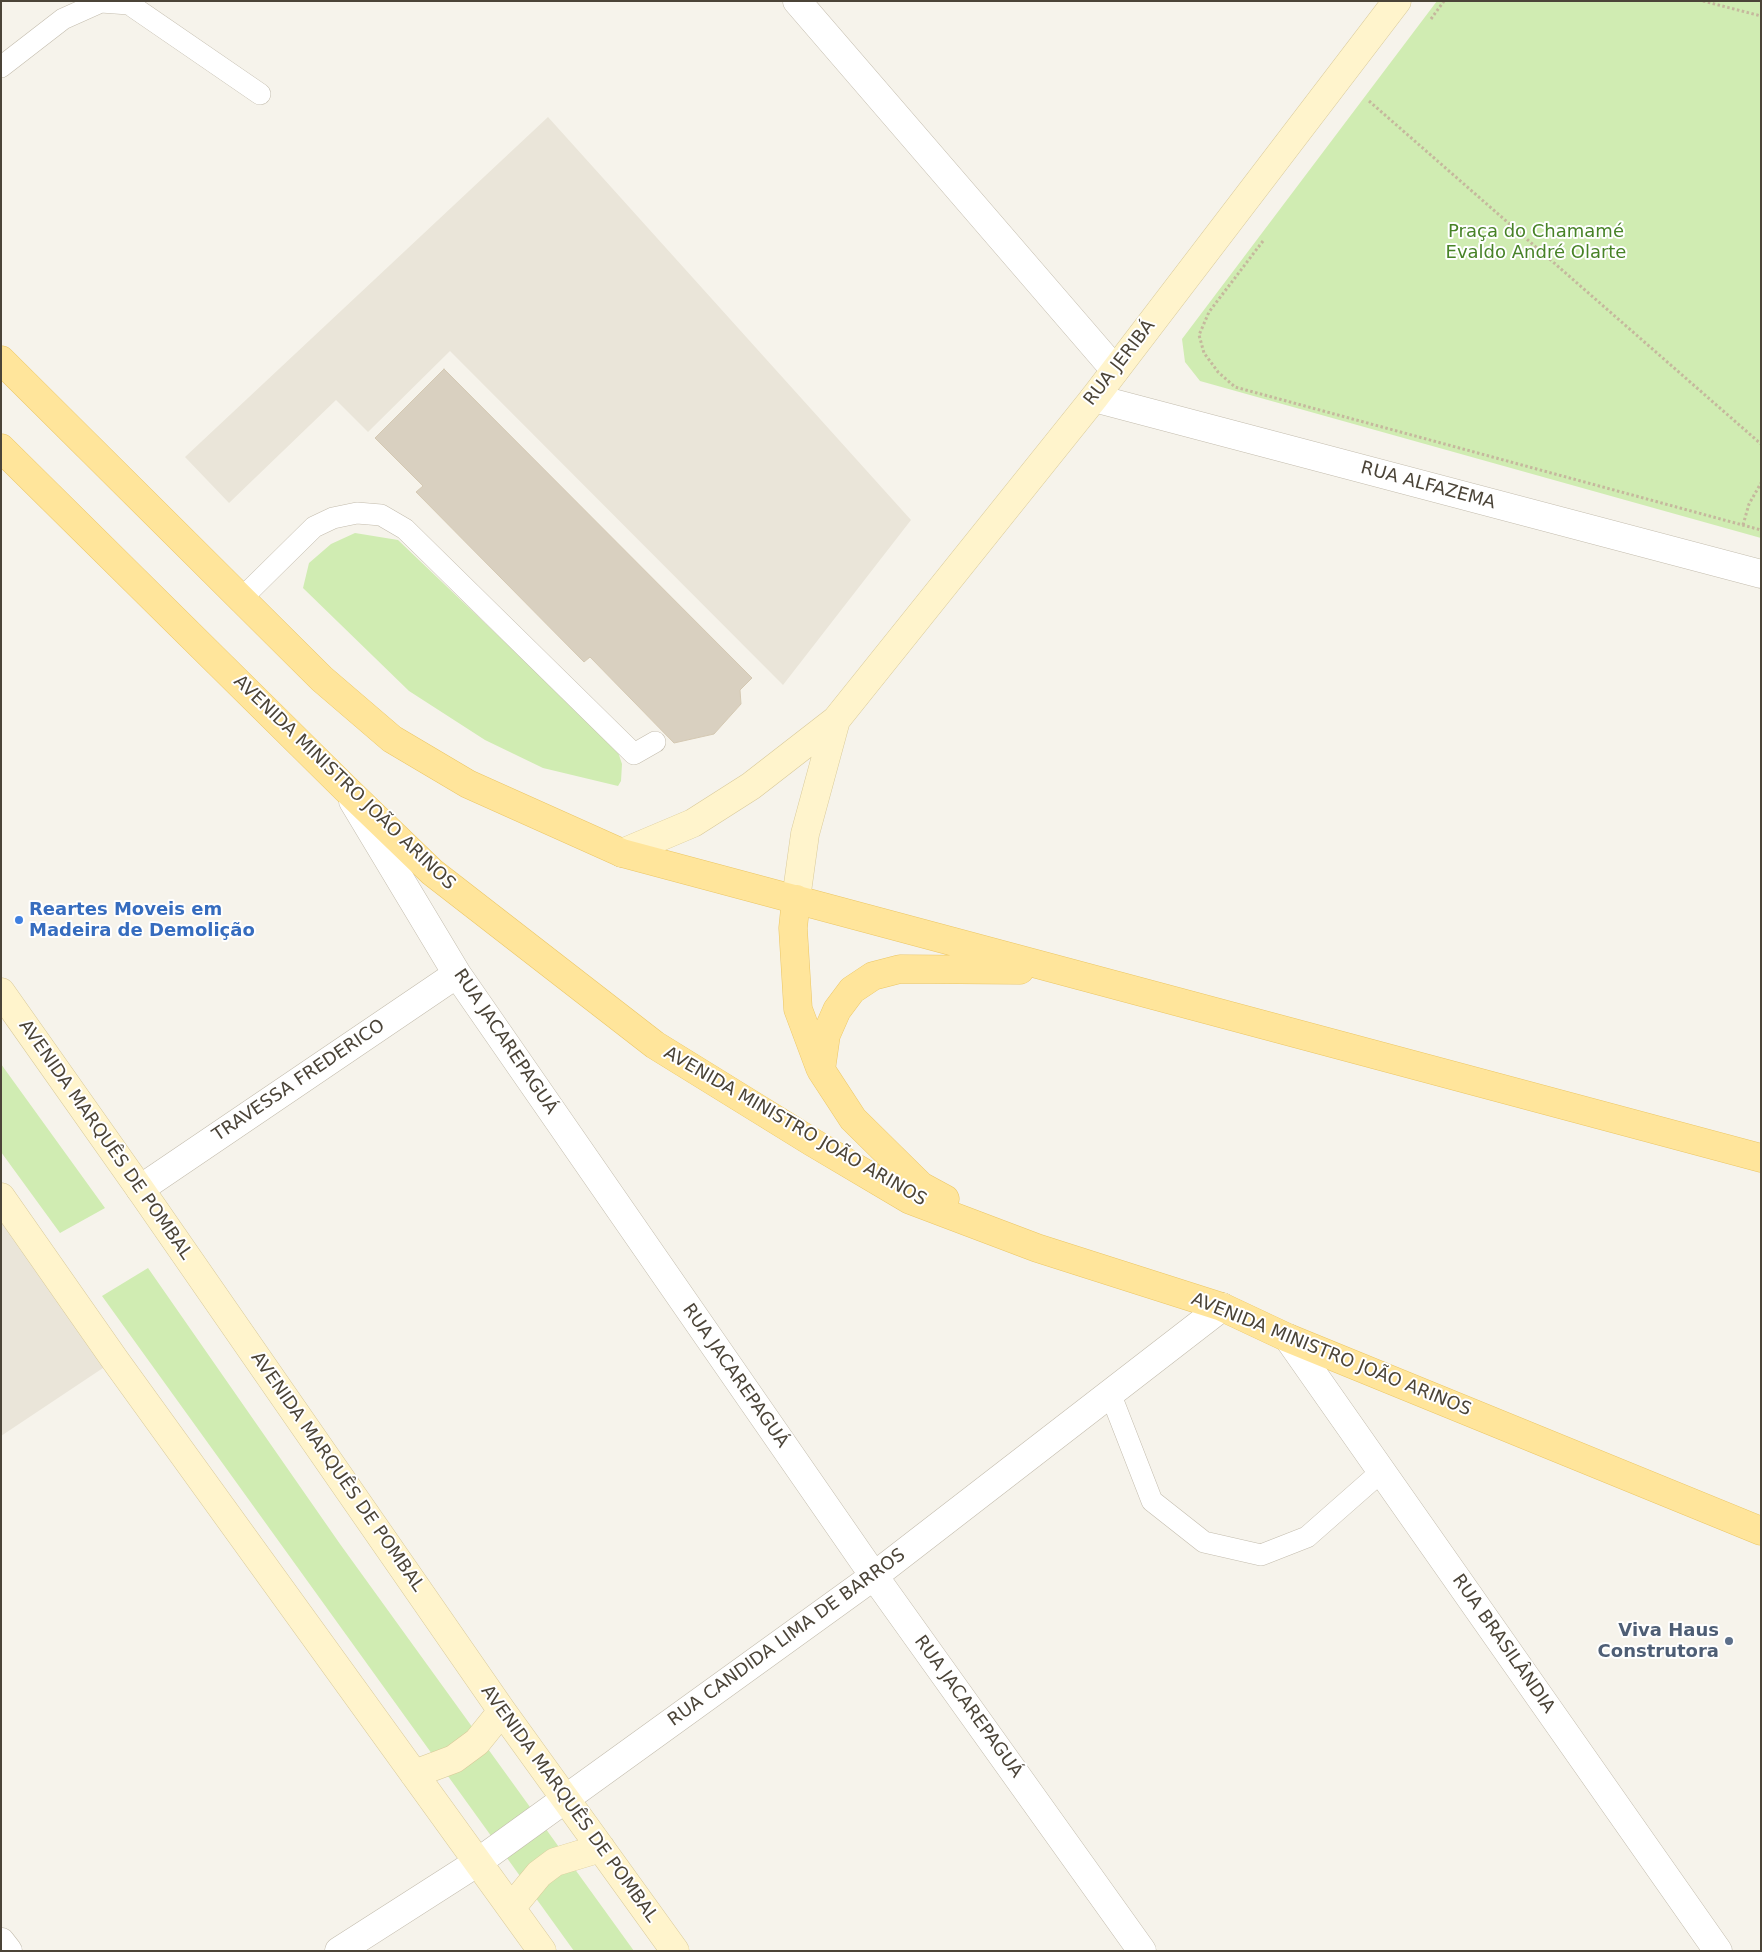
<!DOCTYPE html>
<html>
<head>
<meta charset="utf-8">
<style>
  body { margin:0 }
  #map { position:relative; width:1762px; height:1952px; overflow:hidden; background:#f6f3eb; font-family:"DejaVu Sans",sans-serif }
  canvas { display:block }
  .frame { position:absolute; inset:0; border:2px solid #4b4438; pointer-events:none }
</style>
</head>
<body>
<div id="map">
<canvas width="1762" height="1952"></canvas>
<div class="frame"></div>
</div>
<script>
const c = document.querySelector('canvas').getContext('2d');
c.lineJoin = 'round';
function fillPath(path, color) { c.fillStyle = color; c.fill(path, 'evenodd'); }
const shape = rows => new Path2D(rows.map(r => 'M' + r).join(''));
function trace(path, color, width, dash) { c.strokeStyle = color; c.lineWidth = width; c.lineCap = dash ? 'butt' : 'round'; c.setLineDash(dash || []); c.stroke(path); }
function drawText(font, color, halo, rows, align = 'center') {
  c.font = font + ' "DejaVu Sans",sans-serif'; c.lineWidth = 4; c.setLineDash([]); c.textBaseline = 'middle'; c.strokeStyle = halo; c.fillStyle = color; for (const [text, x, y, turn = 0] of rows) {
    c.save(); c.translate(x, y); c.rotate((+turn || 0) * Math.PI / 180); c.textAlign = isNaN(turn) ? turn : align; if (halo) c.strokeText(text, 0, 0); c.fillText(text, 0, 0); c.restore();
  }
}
const residential = shape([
  [548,117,911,520,783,685,450,351,368,432,336,400,229,503,185,457],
  [1,1207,115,1360,1,1436]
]);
const green = shape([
  [1437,1,1761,1,1761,538,1200,381,1185,362,1182,339],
  [355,533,398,540,617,749,622,764,621,781,618,786,543,768,485,740,409,691,303,588,309,563,331,544],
  [1,1064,105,1208,60,1233,1,1152],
  [148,1268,340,1544,634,1951,574,1951,102,1296]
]);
const building = shape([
  [444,369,752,678,740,690,741,704,714,734,674,743,590,657,584,662,416,492,423,486,375,438,444,369]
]);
const path = shape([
  [1703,1,1761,16],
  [1431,19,1444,1],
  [1369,101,1761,444],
  [1263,241,1209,312,1199,335,1204,353,1218,372,1235,387,1761,530],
  [1743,525,1749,504,1761,483]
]);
const lane = shape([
  [1,67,63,19,101,2,129,4,260,94],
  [241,599,314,527,333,518,357,513,381,515,405,529,634,754,655,742],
  [1110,1393,1152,1501,1204,1542,1261,1555,1307,1537,1382,1471]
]);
const street = shape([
  [797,1,1115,370],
  [1094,398,1761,574],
  [353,801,457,974,874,1576,1142,1951],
  [140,1189,457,974],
  [1288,1338,1718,1951],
  [1,1942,8,1951],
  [339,1951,478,1862,874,1576,1222,1307]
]);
const secondary = shape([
  [622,853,693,823,751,786,836,720,1094,398,1397,1],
  [796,899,805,834,836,720],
  [1,992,140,1189,502,1711,675,1951],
  [1,1197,115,1360,542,1951],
  [414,1774,454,1759,477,1742,502,1711],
  [511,1908,539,1874,555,1862,601,1848]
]);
const primary = shape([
  [1,360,322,679,392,739,468,784,622,853,1761,1158],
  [1,448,346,789,432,872,655,1045,812,1142,910,1200,1037,1248,1222,1307,1288,1338,1761,1531],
  [796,899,793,928,798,1009,820,1068],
  [945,1199,921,1186,853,1119,821,1070,826,1035,837,1010,852,990,873,976,900,969,1020,970]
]);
const markers = [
  [19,920,5,"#3f7fe0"],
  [1729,1641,5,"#5c6f8a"]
];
const parkNames = [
  ["Praça do Chamamé",1536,232],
  ["Evaldo André Olarte",1536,253]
];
const streetNames = [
  ["RUA JERIBÁ",1120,363,-52],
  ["RUA ALFAZEMA",1428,486,15],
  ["AVENIDA MINISTRO JOÃO ARINOS",344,783,44],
  ["RUA JACAREPAGUÁ",505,1042,56],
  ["TRAVESSA FREDERICO",299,1081,-34],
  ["AVENIDA MINISTRO JOÃO ARINOS",795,1127,30],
  ["AVENIDA MARQUÊS DE POMBAL",105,1140,55],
  ["AVENIDA MINISTRO JOÃO ARINOS",1331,1355,22],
  ["RUA JACAREPAGUÁ",735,1376,55],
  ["AVENIDA MARQUÊS DE POMBAL",337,1472,55],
  ["RUA CANDIDA LIMA DE BARROS",787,1638,-36],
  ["RUA BRASILÂNDIA",1503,1644,55],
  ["RUA JACAREPAGUÁ",968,1707,54],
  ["AVENIDA MARQUÊS DE POMBAL",569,1804,54]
];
const shopNames = [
  ["Reartes Moveis em",29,910],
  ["Madeira de Demolição",29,931]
];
const serviceNames = [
  ["Viva Haus",1719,1631],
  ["Construtora",1719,1652]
];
fillPath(residential, '#eae5d9');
fillPath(green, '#d0ecb2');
fillPath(building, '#d9d0c0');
trace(building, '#d4c8b2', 1);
trace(lane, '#c3bcad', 22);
trace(street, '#c3bcad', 29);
trace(secondary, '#d8c999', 29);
trace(primary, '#ebc665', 29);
trace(path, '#c5b89d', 3, [2.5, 2.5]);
trace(lane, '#fff', 21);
trace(street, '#fff', 28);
trace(secondary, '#fff4cc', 28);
trace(primary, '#ffe59b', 28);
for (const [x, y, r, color] of markers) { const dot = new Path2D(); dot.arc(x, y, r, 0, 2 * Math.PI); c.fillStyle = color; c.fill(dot); trace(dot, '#fff', 2); }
drawText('18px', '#478227', '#fff', parkNames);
drawText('18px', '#4b4438', '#fff', streetNames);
drawText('bold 18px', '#366cbe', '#fff', shopNames, 'left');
drawText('bold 18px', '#4e5e75', '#fff', serviceNames, 'right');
</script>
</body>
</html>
